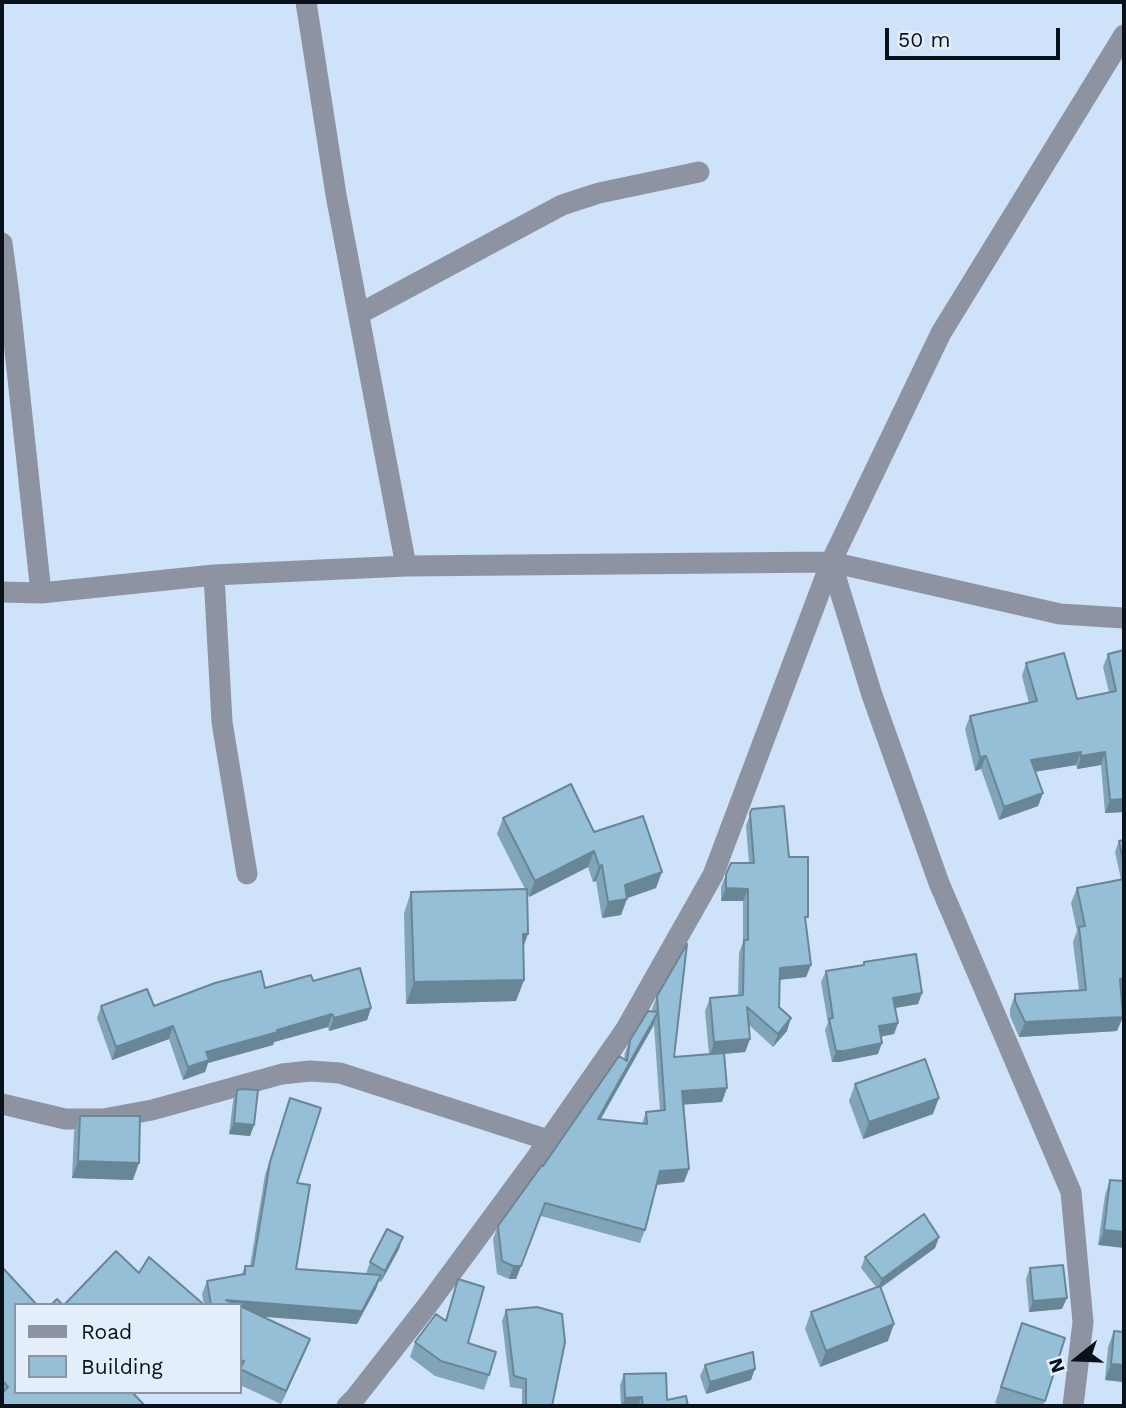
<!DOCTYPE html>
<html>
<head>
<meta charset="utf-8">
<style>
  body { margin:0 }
  #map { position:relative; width:1126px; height:1408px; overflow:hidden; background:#cee2f9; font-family:"Work Sans",sans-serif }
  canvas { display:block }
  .frame { position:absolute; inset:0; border:4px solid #09121b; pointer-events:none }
  .legend { position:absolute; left:14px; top:1303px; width:228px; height:91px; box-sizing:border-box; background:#e4eefa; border:2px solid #8c96a1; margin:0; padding:9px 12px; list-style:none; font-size:21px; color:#09121b }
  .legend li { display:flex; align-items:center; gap:14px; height:35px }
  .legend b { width:35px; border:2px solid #8c96a1 }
  .north { position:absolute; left:1042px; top:1324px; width:70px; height:70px; -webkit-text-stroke:5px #e4eefa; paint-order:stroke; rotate:252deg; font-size:19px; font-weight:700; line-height:28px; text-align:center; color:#09121b }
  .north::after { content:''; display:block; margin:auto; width:24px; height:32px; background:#09121b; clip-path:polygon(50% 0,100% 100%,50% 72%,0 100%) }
  .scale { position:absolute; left:885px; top:28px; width:175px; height:32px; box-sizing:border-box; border:4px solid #09121b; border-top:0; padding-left:9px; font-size:21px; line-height:24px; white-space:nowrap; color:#09121b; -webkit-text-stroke:5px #e4eefa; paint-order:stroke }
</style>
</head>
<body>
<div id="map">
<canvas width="1126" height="1408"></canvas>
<div class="frame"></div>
<ul class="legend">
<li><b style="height:9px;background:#8e93a2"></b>Road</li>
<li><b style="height:19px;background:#95bfd6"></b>Building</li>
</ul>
<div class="north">N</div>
<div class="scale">50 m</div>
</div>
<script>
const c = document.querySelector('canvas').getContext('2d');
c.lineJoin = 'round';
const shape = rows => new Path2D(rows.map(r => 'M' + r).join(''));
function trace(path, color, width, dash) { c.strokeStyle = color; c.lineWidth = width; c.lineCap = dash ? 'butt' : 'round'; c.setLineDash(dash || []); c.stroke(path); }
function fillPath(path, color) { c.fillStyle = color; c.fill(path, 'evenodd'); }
const minor = shape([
  [306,2,336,195,406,566],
  [2,243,9,295,41,593],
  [359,314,562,205,599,193,699,172],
  [831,562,872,695,939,883,1071,1192,1083,1322,1073,1406],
  [214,575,222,722,247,874],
  [2,592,41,593,214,575,406,566,831,562,1060,614,1124,618],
  [2,1104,65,1119,103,1119,152,1110,282,1074,310,1071,340,1073,548,1140],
  [347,1406,355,1398,427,1306,534,1161,626,1029,713,875,831,562,941,333,1124,35]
]);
const wall = shape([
  [1124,650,1124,812,1105,813,1101,765,1077,769,1076,765,1035,772,1043,793,1038,806,999,820,981,769,975,771,965,729,970,716,1029,703,1022,676,1026,663,1077,699,1109,692,1103,667,1108,654],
  [752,809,789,857,806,922,811,965,806,977,780,980,779,1007,787,1031,773,1047,749,1025,750,1039,745,1052,724,1054,722,1102,684,1104,689,1169,684,1182,657,1184,645,1230,640,1243,541,1216,516,1279,509,1279,497,1274,493,1239,498,1226,624,1059,625,1053,630,1040,653,1012,652,1009,657,996,674,1057,709,1054,705,1011,710,998,738,995,739,953,743,942,743,901,721,901,721,887,726,874,749,863,746,826],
  [654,1025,660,1111,646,1112,642,1124,601,1119],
  [503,818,594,832,656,888,627,898,621,915,602,918,596,881,593,882,588,867,529,897,527,893,523,948,524,980,516,1001,406,1004,404,913,411,892,525,889,497,834],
  [1124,840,1124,993,1121,993,1117,1031,1019,1037,1010,1016,1010,1009,1015,994,1079,990,1073,942,1077,931,1071,903,1077,888,1121,879,1115,852,1119,841],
  [864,962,922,993,918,1004,895,1008,898,1023,894,1034,881,1036,878,1054,839,1062,832,1062,825,1030,828,1023,821,982,826,971,863,966],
  [313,981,371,1008,367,1020,329,1031,328,1027,274,1042,273,1045,208,1063,205,1072,183,1080,169,1039,112,1060,97,1018,101,1006,154,1006],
  [855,1084,933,1114,863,1139,849,1101],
  [237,1090,254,1125,250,1136,229,1134,233,1101],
  [290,1098,297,1183,296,1269,367,1274,366,1274,370,1262,399,1249,381,1282,379,1281,376,1289,357,1324,262,1316,305,1352,281,1404,240,1385,240,1305,204,1305,202,1294,207,1281,242,1274,245,1266,250,1266,265,1175],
  [80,1116,133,1180,72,1178,74,1132],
  [1110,1180,1124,1181,1098,1245,1105,1195],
  [939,1237,935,1248,881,1288,888,1341,820,1367,805,1329,811,1312,876,1287,861,1268,865,1257],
  [2,1267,16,1392,2,1406],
  [1030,1268,1062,1309,1029,1312,1026,1279],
  [458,1279,468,1343,489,1375,484,1390,435,1376,410,1357,415,1342,445,1321],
  [506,1310,552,1406,522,1406,522,1389,510,1387,502,1321],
  [1022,1323,1065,1338,1043,1406,1004,1406,995,1403],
  [1114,1331,1124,1332,1124,1382,1105,1380,1108,1347],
  [705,1365,751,1380,706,1394,700,1376],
  [624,1374,667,1400,688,1406,621,1406,620,1385]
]);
const shadedWall = shape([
  [1081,752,1076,765,1026,773,1031,760],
  [1105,752,1101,765,1077,769,1081,756],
  [986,756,981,769,975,771,980,757],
  [1043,793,1038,806,999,820,1004,807],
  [1124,799,1124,812,1105,813,1110,800],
  [594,851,588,867,529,897,535,881],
  [602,865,596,881,593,882,599,866],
  [662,872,656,888,622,900,627,899,621,915,602,918,608,902,625,885],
  [726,888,748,889,743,901,721,901],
  [523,934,528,934,520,956],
  [811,965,806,977,775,980,780,968],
  [1124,978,1124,993,1115,994,1120,979],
  [524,980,516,1001,406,1004,414,982],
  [922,993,918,1004,889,1009,893,998],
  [371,1008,367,1020,329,1031,334,1018],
  [658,1012,653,1026,593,1132,598,1119],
  [332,1014,328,1027,274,1042,273,1045,208,1063,205,1072,183,1080,188,1067,206,1052],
  [1123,1017,1117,1031,1019,1037,1025,1022],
  [791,1018,787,1031,773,1047,778,1034],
  [898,1023,894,1034,875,1038,879,1026],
  [173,1026,169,1039,112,1060,116,1047],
  [750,1039,745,1052,710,1055,714,1042],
  [882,1043,878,1054,839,1062,832,1062,836,1051],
  [727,1088,722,1102,678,1105,682,1091],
  [939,1098,933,1114,863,1139,869,1122],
  [234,1123,254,1125,250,1136,229,1134],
  [78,1161,139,1163,133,1180,72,1178],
  [689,1169,684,1182,656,1185,660,1171],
  [545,1203,516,1279,509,1279,513,1266],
  [1104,1230,1124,1232,1124,1248,1098,1245],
  [403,1237,399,1249,381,1282,385,1271],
  [939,1237,935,1248,877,1290,882,1279],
  [381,1275,376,1289,357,1324,240,1315,240,1305,224,1305,226,1300],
  [1067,1298,1062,1309,1029,1312,1033,1301],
  [894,1324,888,1341,820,1367,826,1351],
  [310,1339,305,1352,281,1404,286,1391],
  [1111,1364,1124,1365,1124,1382,1105,1380],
  [755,1369,751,1380,706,1394,710,1382],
  [642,1397,638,1406,622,1406,625,1398]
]);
const building = shape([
  [1124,650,1124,799,1110,800,1105,752,1081,756,1081,752,1031,760,1043,793,1004,807,986,756,980,757,970,716,1037,701,1026,663,1064,653,1077,699,1116,691,1108,654,1124,650],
  [571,784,594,832,643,816,662,872,625,885,627,899,608,902,602,865,599,866,594,851,535,881,503,818,571,784],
  [784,806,789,857,808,857,808,917,805,917,811,965,780,968,779,1007,791,1018,778,1034,747,1007,750,1039,714,1042,710,998,743,995,744,940,748,940,748,889,726,888,726,874,731,863,754,863,750,813,752,809,784,806],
  [1124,840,1124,866,1119,841,1124,840],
  [1124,879,1124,978,1120,979,1123,1017,1025,1022,1015,1001,1015,994,1086,990,1079,927,1085,926,1077,888,1124,879],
  [527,889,528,934,523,934,524,980,414,982,411,892,527,889],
  [687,944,674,1057,724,1053,727,1088,682,1091,689,1169,660,1171,645,1230,545,1203,521,1266,513,1266,502,1261,498,1226,542,1165,543,1166,619,1056,627,1061,630,1040,648,1011,658,1012,598,1119,647,1124,646,1112,665,1110,657,996,687,944],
  [916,954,922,993,893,998,898,1023,879,1026,882,1043,844,1051,836,1051,829,1019,833,1018,826,971,864,965,864,962,916,954],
  [360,968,371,1008,334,1018,332,1014,277,1030,278,1032,206,1052,209,1060,188,1067,173,1026,116,1047,101,1006,147,989,154,1006,215,983,261,971,265,988,311,975,313,981,360,968],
  [925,1059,939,1098,869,1122,855,1084,925,1059],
  [242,1089,258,1090,254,1125,234,1123,237,1090,242,1089],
  [290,1098,321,1108,297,1183,310,1185,296,1269,381,1275,362,1311,226,1300,237,1305,211,1305,207,1281,245,1274,245,1266,253,1266,270,1162,290,1098],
  [80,1116,140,1116,139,1163,78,1161,80,1116],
  [1110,1180,1124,1181,1124,1232,1104,1230,1110,1180],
  [924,1214,939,1237,882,1279,865,1257,924,1214],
  [387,1229,403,1237,385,1271,370,1262,387,1229],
  [116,1251,139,1273,149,1257,202,1303,201,1305,64,1305,116,1251],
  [1063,1265,1067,1298,1033,1301,1030,1268,1063,1265],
  [2,1267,37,1305,16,1305,16,1392,132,1392,145,1406,2,1406,2,1393,8,1387,2,1380,2,1267],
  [458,1279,484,1287,468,1343,496,1352,489,1375,441,1361,415,1342,436,1314,446,1321,458,1279],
  [880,1286,894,1324,826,1351,811,1312,880,1286],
  [57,1299,63,1305,51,1305,57,1299],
  [240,1306,310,1339,286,1391,240,1369,244,1361,240,1360,240,1306],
  [537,1307,562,1314,565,1342,552,1406,526,1406,526,1379,514,1376,506,1310,537,1307],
  [1022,1323,1065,1338,1045,1401,1001,1387,1022,1323],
  [1114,1331,1124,1332,1124,1365,1111,1364,1114,1331],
  [753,1352,755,1369,710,1382,705,1365,753,1352],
  [666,1373,667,1400,686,1396,688,1406,643,1406,642,1397,625,1398,624,1374,666,1373]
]);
trace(minor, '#8e93a2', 21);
fillPath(wall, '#80a4b8');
fillPath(shadedWall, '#688696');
fillPath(building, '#95bfd6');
trace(building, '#688696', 2);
</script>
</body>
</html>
